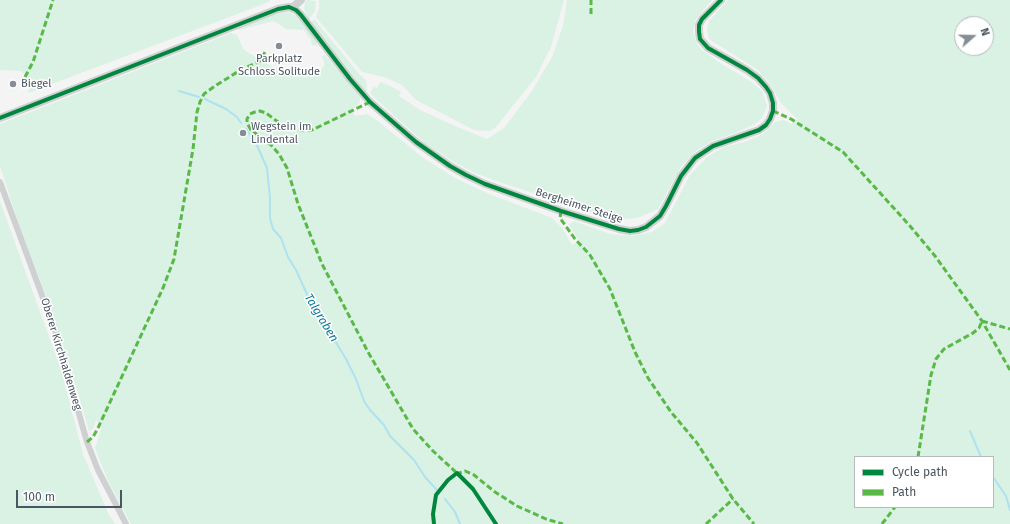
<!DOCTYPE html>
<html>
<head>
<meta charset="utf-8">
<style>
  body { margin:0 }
  #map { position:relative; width:1010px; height:524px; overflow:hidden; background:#f4f4f4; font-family:"Fira Sans",sans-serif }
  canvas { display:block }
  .legend { position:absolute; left:854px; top:456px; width:140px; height:52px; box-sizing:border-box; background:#fff; border:1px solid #b7bbc0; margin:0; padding:5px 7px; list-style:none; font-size:12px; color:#4a5661 }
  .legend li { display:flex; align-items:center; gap:8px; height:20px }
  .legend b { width:20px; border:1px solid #b7bbc0 }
  .north { position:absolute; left:954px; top:16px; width:40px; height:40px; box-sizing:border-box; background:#fff; border:1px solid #b7bbc0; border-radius:50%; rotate:70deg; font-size:11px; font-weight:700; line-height:16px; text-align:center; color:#4a5661 }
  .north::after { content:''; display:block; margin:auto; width:14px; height:18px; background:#868d94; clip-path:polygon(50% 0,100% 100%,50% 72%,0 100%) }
  .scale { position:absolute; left:16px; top:490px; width:106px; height:18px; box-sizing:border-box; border:2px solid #4a5661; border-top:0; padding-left:5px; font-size:12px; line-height:14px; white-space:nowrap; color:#4a5661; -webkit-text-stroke:3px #fff; paint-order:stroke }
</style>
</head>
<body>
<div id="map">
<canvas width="1010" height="524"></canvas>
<ul class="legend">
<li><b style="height:5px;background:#00873e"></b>Cycle path</li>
<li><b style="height:5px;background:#58b947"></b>Path</li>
</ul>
<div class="north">N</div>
<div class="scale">100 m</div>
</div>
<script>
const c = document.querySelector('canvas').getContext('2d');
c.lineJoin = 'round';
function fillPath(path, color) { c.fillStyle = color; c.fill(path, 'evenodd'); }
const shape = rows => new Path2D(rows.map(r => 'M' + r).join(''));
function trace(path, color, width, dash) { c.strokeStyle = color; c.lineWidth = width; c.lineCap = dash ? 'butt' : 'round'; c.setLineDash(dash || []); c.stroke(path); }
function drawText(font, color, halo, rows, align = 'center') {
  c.font = font + ' "Fira Sans",sans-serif'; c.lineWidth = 3; c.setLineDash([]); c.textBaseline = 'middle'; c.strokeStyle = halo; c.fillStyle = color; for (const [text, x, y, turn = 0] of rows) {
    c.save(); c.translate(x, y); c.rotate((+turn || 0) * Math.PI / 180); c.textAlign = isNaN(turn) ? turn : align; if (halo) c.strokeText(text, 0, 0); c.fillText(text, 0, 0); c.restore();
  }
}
const green = shape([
  [0,0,270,0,269,2,28,93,31,81,21,71,0,70],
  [307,0,316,1,315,11,309,19,304,9,305,3],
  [319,0,564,0,551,47,536,77,495,128,490,131,474,130,416,100,402,85,387,78,362,72,316,17,319,8],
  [567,0,712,0,696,19,693,32,697,44,703,51,717,61,750,81,762,91,767,106,762,118,755,124,735,133,712,141,697,150,682,165,658,209,640,217,630,219,612,218,587,211,576,202,574,196,569,195,562,202,508,185,475,173,454,162,426,144,379,102,370,93,373,87,377,88,380,82,388,85,401,92,399,96,420,110,455,126,487,139,504,128,532,91,552,57,563,26],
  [728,0,1010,0,1010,524,131,524,108,481,95,448,102,427,96,420,93,429,89,431,68,359,46,296,19,225,0,166,0,124,231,33,237,35,244,50,269,65,288,73,317,72,322,69,325,64,322,57,323,55,325,55,360,97,360,102,356,107,352,109,355,116,367,114,374,118,422,157,455,178,489,194,552,218,563,229,572,245,579,241,569,225,574,221,610,234,632,236,652,232,665,223,690,175,707,157,724,147,745,142,763,134,775,122,784,120,791,124,797,119,781,103,771,85,758,70,709,39,707,30,709,21],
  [962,24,986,24,986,48,962,48],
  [855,457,993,457,993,507,855,507],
  [288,12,296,16,301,21,317,41,317,46,312,45,311,40,304,30,286,29,274,21,239,30,237,28,277,13],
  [314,19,360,75,366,80,367,89,366,92,311,23],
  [0,201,61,370,83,454,108,513,115,524,0,524]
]);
const stream = shape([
  [179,91,199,97],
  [205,99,226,109,237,117,241,123],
  [246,129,256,143,267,168,270,198,270,218,273,229,281,238,288,257,296,270,316,314,326,326,346,359,356,379,364,401,370,410,384,425,390,436,414,460,425,477,437,490],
  [970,431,981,457],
  [993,477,1006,496,1010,510],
  [445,499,455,512,460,524]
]);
const minor = shape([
  [0,182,56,333,87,442,98,470,126,524]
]);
const tertiary = shape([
  [292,8,301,0],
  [0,118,278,9,289,7,296,10,301,15,350,79,370,102,416,142,450,166,466,175,485,184,561,211,619,229,630,231,638,230,646,227,660,216,666,206,681,176,695,158,713,146,759,130,766,125,770,119,773,111,773,103,770,93,766,87,758,78,747,70,708,48,700,39,699,32,699,25,702,19,721,0]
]);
const quiet = shape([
  [591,14,591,0],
  [25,77,33,62,53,0],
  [370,102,312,130,305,131,291,128,282,125,266,113,260,111,255,112,250,114,247,119,247,123,251,130,271,145,279,154,287,168,298,204,322,264,368,352,413,429,433,451,459,475],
  [773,111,791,119,843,152,910,226,935,256,982,321,1010,370],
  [561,211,560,218,575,239,590,255,610,289,635,352,648,378,671,412,697,443,733,499,754,524],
  [982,321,1010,329],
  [87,442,93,437,98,428,163,288,174,259,193,149,197,112,200,102,204,94,215,86,239,71,260,61,265,52],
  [918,457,931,375,936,359,944,349,973,333,979,328,982,321],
  [456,474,465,471,474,475,495,492,517,506,546,519,563,524],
  [706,524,733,499],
  [882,524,895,507]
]);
const cycleway = shape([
  [0,118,278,9,289,7,296,10,301,15,350,79,370,102,416,142,450,166,466,175,485,184,561,211,619,229,630,231,638,230,646,227,660,216,666,206,681,176,695,158,713,146,759,130,766,125,770,119,773,111,773,103,770,93,766,87,758,78,747,70,708,48,700,39,699,32,699,25,702,19,721,0],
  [434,524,433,514,436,495,448,480,457,473,473,489,496,524]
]);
const markers = [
  [279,46,4,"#868d94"],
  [13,84,4,"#868d94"],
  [243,133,4,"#868d94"]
];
const poiNames = [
  ["Parkplatz",279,59,"center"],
  ["Schloss Solitude",279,72,"center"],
  ["Biegel",21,84],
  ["Wegstein im",251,127],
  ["Lindental",251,140]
];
const streetNames = [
  ["Bergheimer Steige",579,206,18],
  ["Oberer Kirchhaldenweg",61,354,73]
];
const waterNames = [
  ["Talgraben",321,318,59]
];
fillPath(green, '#d9f2e3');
trace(stream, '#aee2f0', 2);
trace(minor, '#ced0d2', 6);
trace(tertiary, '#ced0d2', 8);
trace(quiet, '#58b947', 3, [6, 3]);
trace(cycleway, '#00873e', 4);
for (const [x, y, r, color] of markers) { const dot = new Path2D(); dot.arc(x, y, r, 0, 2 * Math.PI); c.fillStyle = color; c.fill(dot); trace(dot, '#fff', 1.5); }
drawText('11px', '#4a5661', '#fff', poiNames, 'left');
drawText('11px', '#4a5661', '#fff', streetNames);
drawText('italic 12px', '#0c7c9b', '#fff', waterNames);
</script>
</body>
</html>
